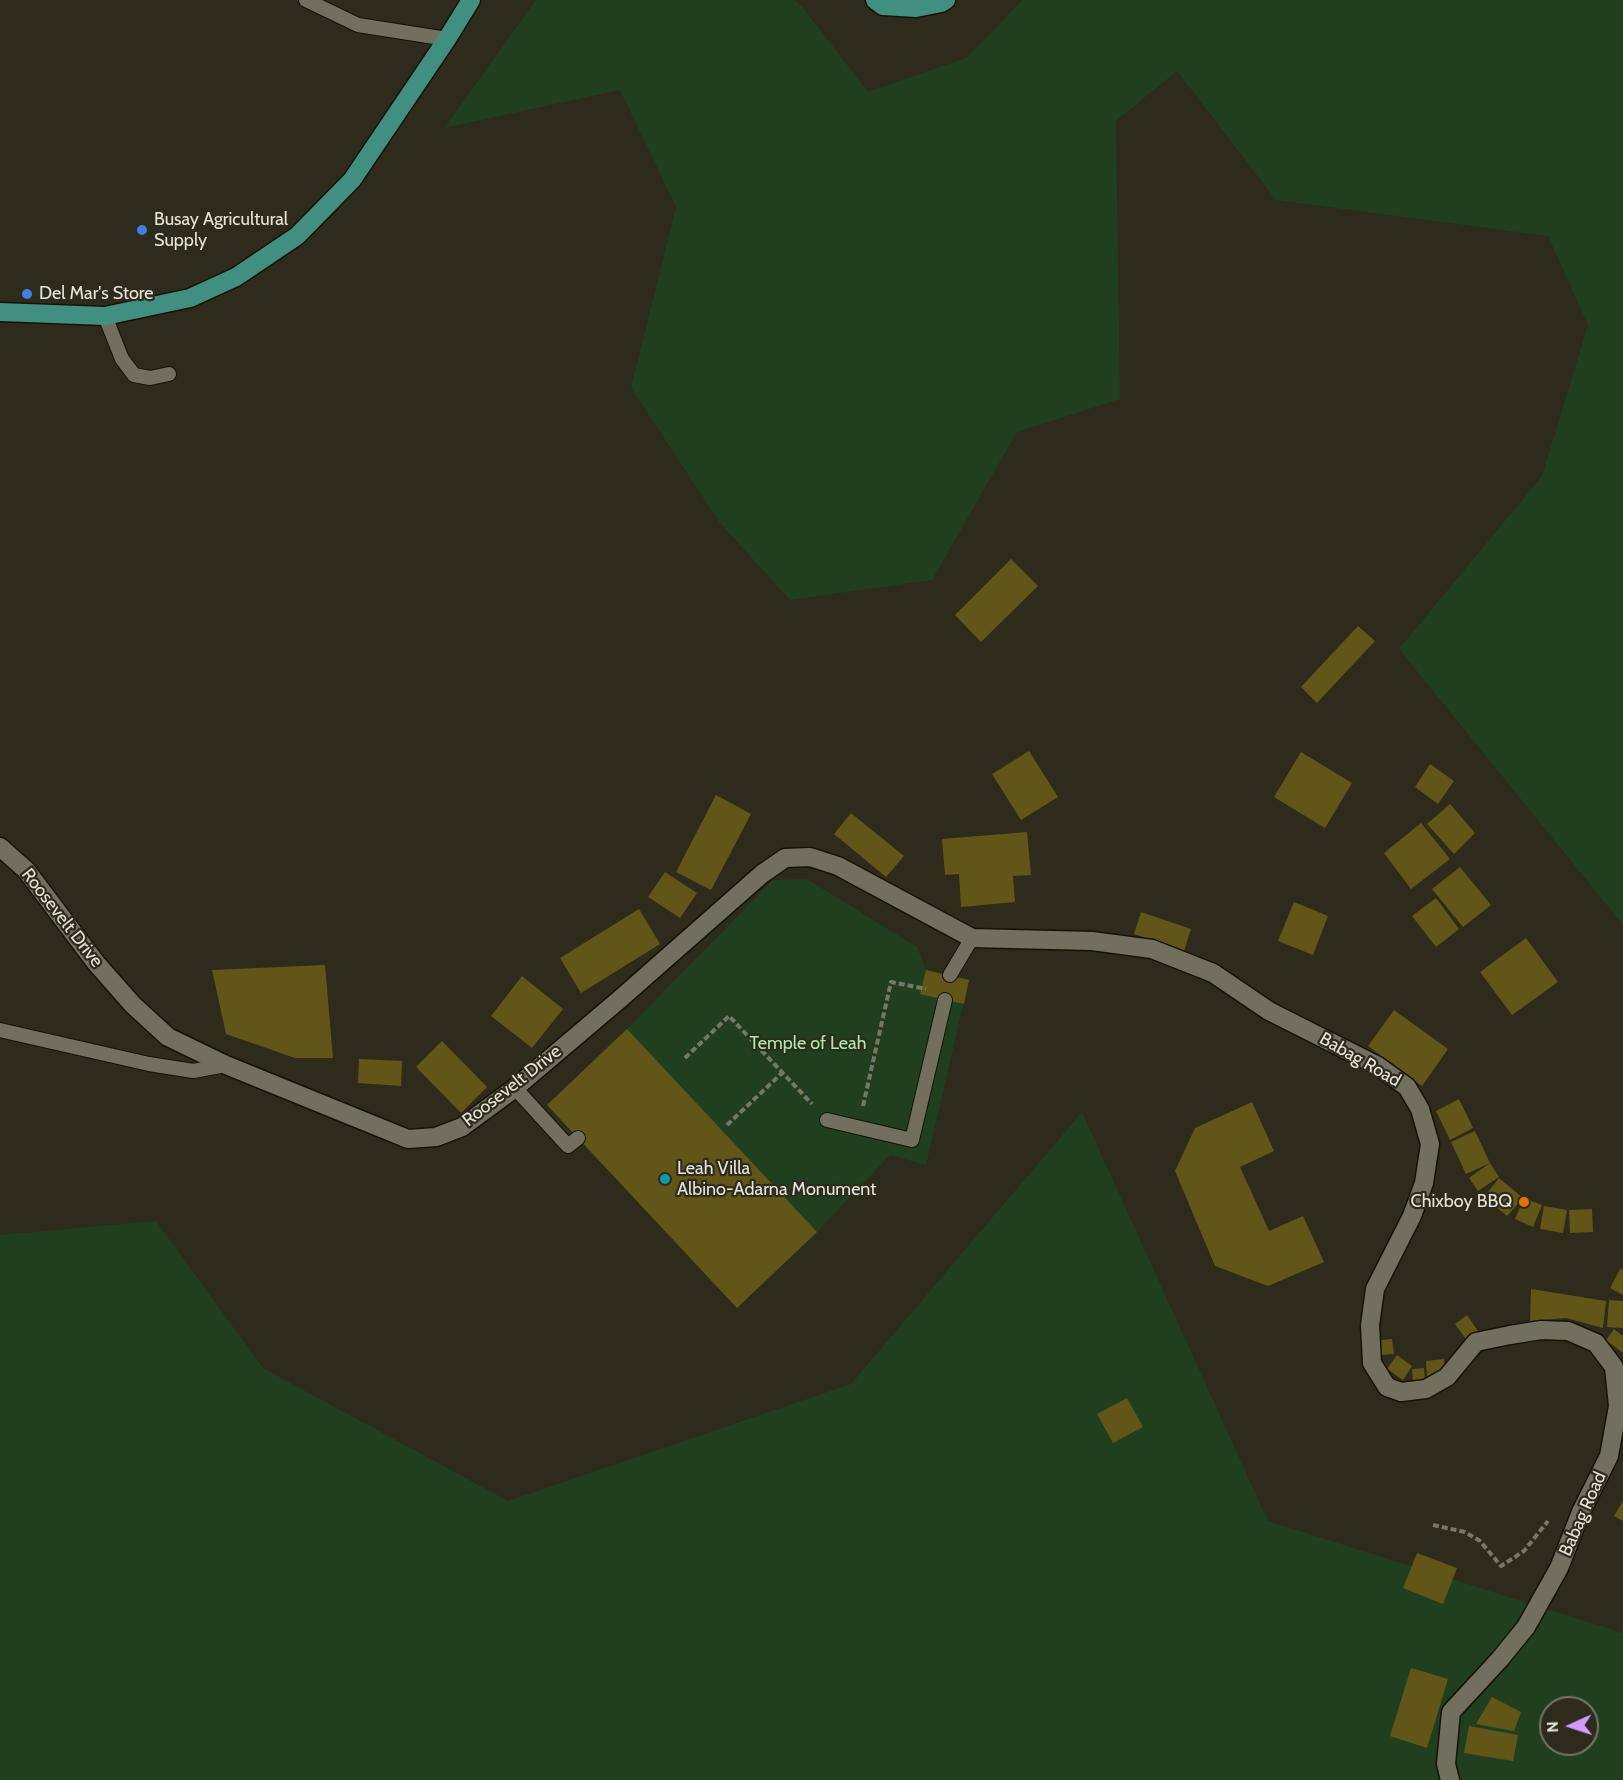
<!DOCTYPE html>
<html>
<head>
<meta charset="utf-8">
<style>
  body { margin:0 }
  #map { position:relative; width:1623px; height:1780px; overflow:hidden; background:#2e2b1c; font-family:Cabin,sans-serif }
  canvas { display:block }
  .north { position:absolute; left:1539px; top:1696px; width:60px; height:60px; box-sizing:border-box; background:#2e2b1c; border:2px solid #777568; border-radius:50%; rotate:267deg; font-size:16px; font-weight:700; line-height:24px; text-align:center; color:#e5e4da }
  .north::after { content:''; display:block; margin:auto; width:21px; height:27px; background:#d39cfc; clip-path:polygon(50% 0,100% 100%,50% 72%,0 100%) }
</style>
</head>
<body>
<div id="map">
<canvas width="1623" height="1780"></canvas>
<div class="north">N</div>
</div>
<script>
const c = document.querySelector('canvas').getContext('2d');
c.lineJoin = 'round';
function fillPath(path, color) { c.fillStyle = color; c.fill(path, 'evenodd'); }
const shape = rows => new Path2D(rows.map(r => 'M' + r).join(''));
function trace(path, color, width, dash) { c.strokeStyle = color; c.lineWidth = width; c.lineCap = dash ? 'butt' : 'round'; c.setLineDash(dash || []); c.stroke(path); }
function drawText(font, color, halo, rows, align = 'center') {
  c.font = font + ' Cabin,sans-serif'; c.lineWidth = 4.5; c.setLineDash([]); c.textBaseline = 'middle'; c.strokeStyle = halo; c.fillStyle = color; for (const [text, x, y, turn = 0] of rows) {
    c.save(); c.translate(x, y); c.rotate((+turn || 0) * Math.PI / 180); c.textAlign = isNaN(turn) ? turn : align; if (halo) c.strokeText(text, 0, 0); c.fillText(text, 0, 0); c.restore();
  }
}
const green = shape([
  [536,0,795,0,804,9,868,92,966,58,1023,0,1623,0,1623,925,1399,649,1542,476,1588,325,1548,236,1276,200,1177,71,1116,121,1120,399,1017,432,932,580,790,600,720,523,631,388,676,207,620,90,444,128],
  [807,879,917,947,926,970,969,980,926,1165,890,1155,817,1232,737,1308,547,1105,627,1029,773,880],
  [1082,1112,1268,1521,1623,1633,1623,1780,0,1780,0,1235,156,1221,263,1368,508,1501,851,1384],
  [1551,1708,1587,1708,1587,1744,1551,1744]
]);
const building = shape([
  [1011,559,1038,586,981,642,955,615],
  [1358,626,1375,641,1317,703,1301,687],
  [1029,751,1058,797,1021,820,992,774],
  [1301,752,1352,783,1325,828,1274,797],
  [1430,764,1454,781,1438,804,1415,787],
  [716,795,751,814,711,890,676,872],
  [1450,804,1475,833,1454,854,1427,824],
  [851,813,904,856,886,877,834,834],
  [1421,823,1450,859,1411,889,1384,853],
  [1027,832,1031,875,1013,876,1015,902,961,907,959,874,945,875,942,839],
  [1460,867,1491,905,1463,927,1432,889],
  [665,872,697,893,680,918,648,897],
  [1436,898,1459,929,1436,947,1412,916],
  [1294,902,1328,916,1313,955,1278,941],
  [639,909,660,944,581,993,560,958],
  [1141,912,1191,929,1184,951,1134,934],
  [1526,938,1558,982,1512,1015,1480,972],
  [325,965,333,1058,295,1058,226,1034,212,970],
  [926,970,969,980,964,1004,920,994],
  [522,976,563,1009,532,1048,491,1016],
  [1394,1010,1448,1049,1422,1086,1368,1046],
  [627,1029,817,1232,737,1308,547,1105],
  [442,1041,487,1087,461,1113,416,1067],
  [359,1059,402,1061,401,1086,358,1083],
  [1459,1099,1473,1128,1450,1140,1436,1111],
  [1252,1102,1274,1151,1240,1167,1269,1231,1303,1216,1324,1262,1268,1286,1215,1266,1175,1171,1195,1128],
  [1475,1131,1490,1163,1466,1174,1451,1142],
  [1490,1163,1499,1177,1478,1191,1469,1178],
  [1499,1178,1523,1198,1507,1216,1484,1197],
  [1524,1198,1542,1205,1533,1227,1515,1219],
  [1544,1206,1567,1210,1563,1233,1540,1229],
  [1592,1209,1593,1232,1570,1233,1569,1210],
  [1620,1269,1623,1270,1623,1295,1610,1288],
  [1531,1289,1606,1301,1603,1328,1566,1318,1530,1321],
  [1609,1300,1623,1301,1623,1328,1607,1327],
  [1467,1315,1480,1334,1468,1342,1455,1324],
  [1614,1329,1623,1336,1623,1353,1606,1340],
  [1392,1339,1394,1354,1381,1355,1381,1340],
  [1397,1355,1412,1366,1403,1380,1387,1369],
  [1444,1359,1445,1376,1427,1377,1426,1361],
  [1424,1368,1425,1381,1413,1382,1412,1369],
  [1127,1398,1143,1427,1113,1443,1097,1414],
  [1623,1501,1623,1521,1614,1516],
  [1417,1553,1457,1568,1443,1604,1403,1588],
  [1411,1668,1448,1679,1427,1748,1390,1736],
  [1492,1697,1521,1712,1514,1731,1476,1724],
  [1469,1726,1518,1735,1513,1761,1464,1753]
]);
const path = shape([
  [685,1058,729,1016,812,1104],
  [863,1106,891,982,926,989],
  [727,1125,782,1073],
  [1433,1525,1465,1532,1480,1541,1501,1566,1524,1551,1548,1521]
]);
const service = shape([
  [306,0,358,25,447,39],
  [105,316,122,359,134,375,150,378,169,374],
  [950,975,972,938],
  [0,1030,149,1064,193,1071,226,1065],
  [515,1088,568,1146,578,1138],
  [827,1120,912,1140,945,1000]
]);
const tertiary = shape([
  [0,847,26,870,96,963,133,1005,168,1037,226,1065,408,1139,436,1137,462,1127,515,1088,620,999,762,874,785,858,810,857,838,866,972,938,1092,941,1152,949,1213,973,1269,1011,1378,1066,1407,1087,1420,1109,1430,1144,1424,1183,1412,1216,1375,1289,1370,1325,1372,1363,1387,1387,1401,1392,1426,1389,1447,1377,1476,1342,1510,1335,1541,1330,1568,1331,1596,1343,1614,1367,1618,1406,1609,1456,1581,1512,1559,1568,1526,1627,1500,1659,1451,1712,1446,1764,1450,1780]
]);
const primary = shape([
  [875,0,883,6,916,8,941,3,946,0],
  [0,312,105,316,190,298,236,277,297,236,352,180,447,39,471,0]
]);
const markers = [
  [142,230,6,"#3f7fe0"],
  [27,294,6,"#3f7fe0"],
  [665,1179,6,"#0f9aa8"],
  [1524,1202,6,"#e8710a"]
];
const poiNames = [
  ["Busay Agricultural",154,220],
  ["Supply",154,241],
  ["Del Mar's Store",39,294],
  ["Leah Villa",677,1169],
  ["Albino-Adarna Monument",677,1190],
  ["Chixboy BBQ",1512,1202,"right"]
];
const streetNames = [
  ["Roosevelt Drive",62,918,52],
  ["Babag Road",1360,1060,30],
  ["Roosevelt Drive",512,1086,-38],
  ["Babag Road",1583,1514,-66]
];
const parkNames = [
  ["Temple of Leah",808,1044]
];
fillPath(green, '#1f3f1f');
fillPath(building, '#615617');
trace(service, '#161306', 16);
trace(tertiary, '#161306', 21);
trace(primary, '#161306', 21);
trace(path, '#787669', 4, [6, 3]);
trace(service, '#736f5f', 14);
trace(tertiary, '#736f5f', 18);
trace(primary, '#418f81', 18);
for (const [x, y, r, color] of markers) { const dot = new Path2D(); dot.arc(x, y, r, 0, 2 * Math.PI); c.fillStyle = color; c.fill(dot); trace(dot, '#2e2b1c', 2); }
drawText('18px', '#e5e4da', '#2e2b1c', poiNames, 'left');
drawText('18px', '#e5e4da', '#2e2b1c', streetNames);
drawText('18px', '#abeba9', '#2e2b1c', parkNames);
</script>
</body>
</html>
